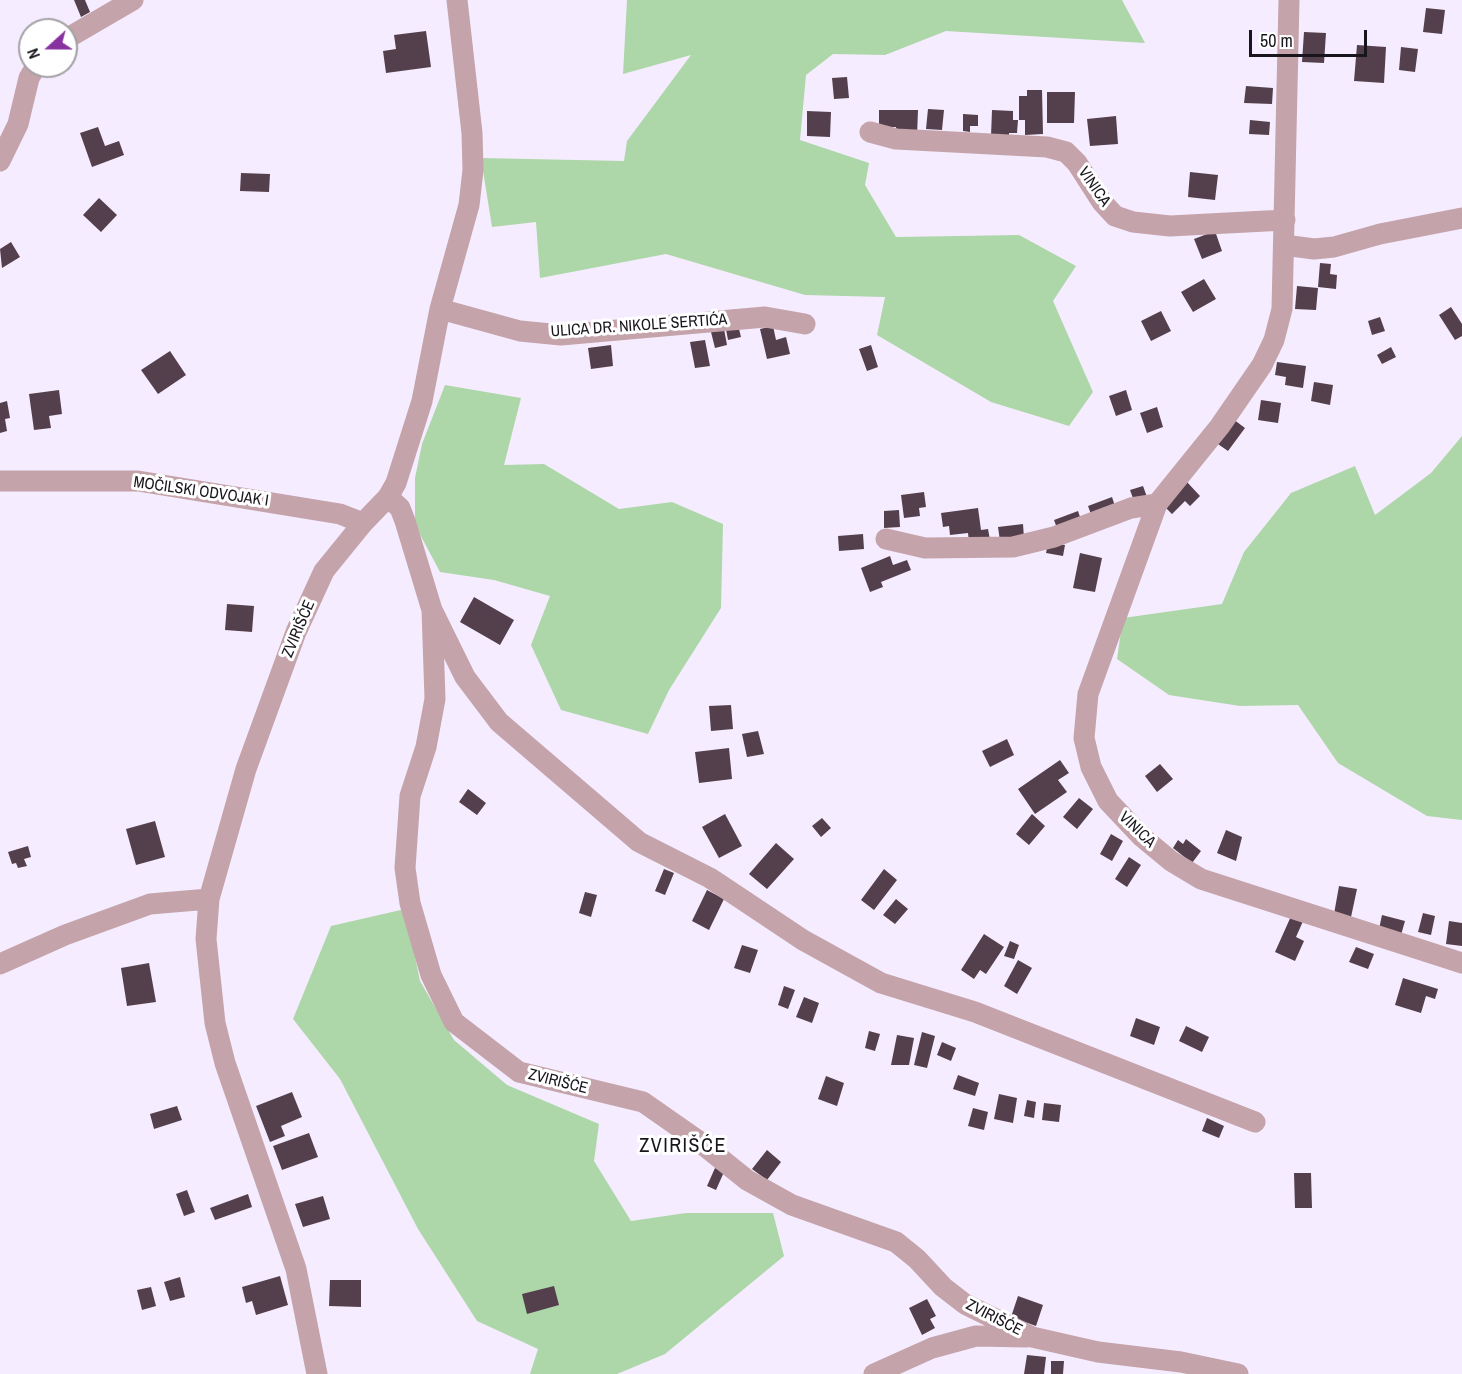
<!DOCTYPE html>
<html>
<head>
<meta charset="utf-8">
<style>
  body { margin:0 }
  #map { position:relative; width:1462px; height:1374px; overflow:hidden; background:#f5ecff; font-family:"Archivo Narrow",sans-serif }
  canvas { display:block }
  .north { position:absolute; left:18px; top:18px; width:60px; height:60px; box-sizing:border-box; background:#fff; border:2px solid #a3a1a5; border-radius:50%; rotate:249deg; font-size:16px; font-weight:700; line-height:24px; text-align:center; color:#19151d }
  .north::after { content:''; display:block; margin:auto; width:21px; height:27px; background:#8832a0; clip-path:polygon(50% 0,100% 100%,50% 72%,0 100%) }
  .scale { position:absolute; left:1249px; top:30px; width:118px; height:27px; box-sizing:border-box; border:3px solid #19151d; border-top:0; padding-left:8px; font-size:18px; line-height:21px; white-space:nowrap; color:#19151d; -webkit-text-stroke:4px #fff; paint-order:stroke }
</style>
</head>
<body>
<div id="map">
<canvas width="1462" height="1374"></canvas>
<div class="north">N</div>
<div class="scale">50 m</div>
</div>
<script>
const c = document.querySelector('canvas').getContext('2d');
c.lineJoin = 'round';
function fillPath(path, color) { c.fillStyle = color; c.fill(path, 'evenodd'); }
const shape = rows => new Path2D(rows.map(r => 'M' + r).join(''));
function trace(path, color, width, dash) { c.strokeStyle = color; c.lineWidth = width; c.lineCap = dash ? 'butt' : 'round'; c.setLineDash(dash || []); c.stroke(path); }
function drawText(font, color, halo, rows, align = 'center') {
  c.font = font + ' "Archivo Narrow",sans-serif'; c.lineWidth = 6; c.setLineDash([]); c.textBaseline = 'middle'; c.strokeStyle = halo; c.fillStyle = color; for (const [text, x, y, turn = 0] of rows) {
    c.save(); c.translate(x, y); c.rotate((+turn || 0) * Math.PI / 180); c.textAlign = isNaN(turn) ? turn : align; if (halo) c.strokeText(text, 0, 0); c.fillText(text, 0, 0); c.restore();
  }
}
const green = shape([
  [627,0,1122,0,1145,43,946,31,885,55,833,54,806,75,800,140,869,163,865,185,896,237,1019,235,1076,266,1053,301,1093,392,1069,426,991,402,877,335,885,297,805,295,666,254,540,278,536,222,492,227,481,158,624,161,627,141,691,55,623,74],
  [445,385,521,398,504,465,544,464,619,509,672,502,723,524,721,608,669,690,648,734,561,710,531,645,550,596,494,580,440,572,415,525,415,478,422,444],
  [1462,436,1462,820,1427,816,1338,763,1298,705,1240,706,1169,695,1117,659,1123,618,1222,604,1244,552,1291,493,1355,466,1375,515,1431,473],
  [405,909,420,981,454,1040,507,1085,599,1124,594,1161,631,1221,686,1213,773,1213,784,1256,665,1354,617,1374,530,1374,538,1349,477,1321,418,1229,340,1079,293,1019,331,926]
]);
const building = shape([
  [74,0,85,0,90,12,81,17],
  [1426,8,1445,10,1442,34,1423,32],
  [54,21,59,30,42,30,41,27],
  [426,31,431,67,386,73,383,51,396,49,394,35],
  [1304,32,1326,33,1324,63,1302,62],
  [1357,45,1386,47,1384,83,1354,81],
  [1401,47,1418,49,1415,72,1399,70],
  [847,77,849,98,834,99,832,78],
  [1246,86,1273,88,1272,104,1244,103],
  [1027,90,1042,90,1043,134,1025,135,1025,120,1019,120,1019,96,1027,96],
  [1047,92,1075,92,1074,123,1047,123],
  [928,109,944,110,942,130,926,129],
  [879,110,918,110,917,136,896,136,896,127,879,127],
  [992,110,1013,111,1013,120,1018,120,1017,133,1009,133,1009,137,991,136],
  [807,111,831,112,830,137,807,136],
  [963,114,978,115,978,126,970,126,970,132,963,131],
  [1116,116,1118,144,1090,146,1087,119],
  [1250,120,1270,122,1269,135,1249,134],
  [98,127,105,146,119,141,124,155,92,167,80,133],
  [1190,172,1218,175,1215,200,1188,197],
  [241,173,270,174,269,192,240,191],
  [99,198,117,215,101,232,83,215],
  [1215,231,1222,251,1202,259,1194,239],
  [11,242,20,257,2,268,0,249],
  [1320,263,1331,264,1330,274,1337,275,1336,289,1318,287],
  [1204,279,1216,299,1193,312,1181,292],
  [1297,286,1318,288,1316,310,1295,309],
  [1451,307,1462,324,1462,336,1455,340,1439,315],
  [1161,311,1171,331,1151,341,1141,321],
  [1380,317,1385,331,1372,335,1368,321],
  [737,321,741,337,728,340,725,324],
  [773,326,776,340,786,337,790,354,767,359,760,329],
  [724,329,727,345,715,348,711,332],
  [705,340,710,366,695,368,690,342],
  [611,345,613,366,591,369,588,348],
  [871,345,878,367,867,371,859,349],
  [1391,347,1396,357,1382,364,1377,355],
  [170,351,186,375,158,394,141,370],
  [1277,362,1306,366,1303,388,1285,385,1286,377,1275,375],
  [1314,382,1333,385,1330,405,1311,401],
  [59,390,62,414,49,416,51,428,34,430,29,394],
  [1126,390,1132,410,1116,416,1109,396],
  [1261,400,1281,403,1278,423,1258,420],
  [7,401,10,418,5,419,7,431,0,433,0,403],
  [1157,407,1163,427,1147,433,1140,413],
  [1233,419,1245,428,1228,451,1215,442],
  [1187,482,1200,496,1190,506,1185,501,1172,514,1163,505],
  [1143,486,1147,497,1134,501,1130,490],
  [924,492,926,507,919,508,920,516,904,518,901,495],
  [1112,497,1116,509,1092,517,1088,506],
  [978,508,981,530,988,529,990,540,969,542,968,533,950,535,949,526,943,527,941,513],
  [899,510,900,527,884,528,884,511],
  [1078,511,1082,523,1058,531,1054,520],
  [1023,524,1024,538,1000,541,998,527],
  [863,534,864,549,839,551,838,536],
  [1048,543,1065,545,1063,556,1046,553],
  [1080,553,1102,558,1095,592,1073,588],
  [890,556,893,565,907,560,911,570,881,582,883,587,870,592,861,568],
  [474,597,514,620,500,645,460,622],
  [227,604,254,606,252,632,225,630],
  [731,705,733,729,711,731,709,706],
  [758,731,764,754,747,757,742,734],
  [1007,739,1014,755,990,767,982,751],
  [729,748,732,779,699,783,695,752],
  [1060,760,1069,773,1058,780,1067,792,1035,814,1018,789],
  [1160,764,1173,779,1157,792,1145,776],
  [468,789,486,803,477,815,459,802],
  [1079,798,1093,809,1077,829,1063,817],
  [725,814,742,846,719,858,702,827],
  [1032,814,1045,826,1029,845,1016,834],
  [822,818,831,828,821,837,812,826],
  [155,821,165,857,136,865,126,829],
  [1226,830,1242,837,1236,861,1217,853],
  [1111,834,1123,841,1112,861,1100,854],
  [1186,839,1201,851,1192,863,1173,848,1178,840,1183,844],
  [776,843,794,859,767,889,749,874],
  [28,846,31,857,24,859,27,866,18,868,16,863,12,864,8,852],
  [1129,857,1141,865,1127,887,1115,879],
  [664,869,674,873,665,895,655,891],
  [884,869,897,880,874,910,861,900],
  [1339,886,1357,889,1351,917,1334,914],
  [707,890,724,899,709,930,692,921],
  [585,892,597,895,591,917,579,913],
  [896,899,908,909,895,924,883,915],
  [1423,913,1435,916,1431,935,1418,932],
  [1292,914,1304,919,1296,937,1304,941,1295,961,1275,952],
  [1382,915,1405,921,1401,935,1379,929],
  [1449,921,1462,923,1462,946,1446,944],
  [984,934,1004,947,986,974,980,970,974,979,961,970],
  [1010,941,1019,945,1014,959,1004,956],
  [742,945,758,950,750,973,734,968],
  [1356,947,1374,954,1368,969,1349,962],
  [1018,960,1032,968,1017,994,1004,986],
  [149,963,156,1002,127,1006,121,968],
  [1403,978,1438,989,1435,999,1426,996,1421,1013,1395,1005],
  [784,986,795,990,788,1009,778,1005],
  [804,997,819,1003,812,1023,796,1017],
  [1136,1018,1160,1027,1154,1045,1130,1036],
  [1186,1026,1209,1037,1202,1052,1179,1041],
  [869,1031,880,1034,875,1051,865,1048],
  [922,1032,935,1036,927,1068,914,1065],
  [897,1035,914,1038,909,1065,891,1065],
  [942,1042,956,1048,951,1061,937,1055],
  [958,1075,979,1083,975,1096,953,1089],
  [826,1076,844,1083,837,1106,818,1099],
  [292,1092,302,1117,281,1126,285,1136,270,1142,256,1106],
  [999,1094,1017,1098,1013,1123,994,1119],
  [1027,1100,1036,1102,1034,1118,1024,1116],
  [1044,1103,1061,1105,1059,1122,1042,1120],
  [177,1106,182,1120,154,1129,150,1114],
  [973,1108,988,1112,984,1130,968,1126],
  [1207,1118,1224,1126,1219,1138,1202,1131],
  [309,1133,318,1157,282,1170,273,1146],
  [767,1150,781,1162,767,1180,752,1169],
  [715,1168,724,1172,716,1190,707,1186],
  [1294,1173,1311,1173,1312,1208,1295,1208],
  [187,1190,195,1212,184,1216,176,1194],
  [248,1194,252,1207,215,1220,210,1208],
  [323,1196,330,1219,303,1227,295,1204],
  [280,1276,288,1305,256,1315,252,1301,246,1303,242,1287],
  [180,1277,185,1297,170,1301,164,1282],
  [330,1280,361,1280,361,1307,329,1306],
  [554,1286,559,1305,527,1314,522,1294],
  [151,1287,156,1306,142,1310,137,1290],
  [1018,1296,1043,1305,1036,1326,1011,1317],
  [927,1299,936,1316,930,1319,935,1328,922,1335,909,1308],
  [1027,1355,1046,1357,1044,1374,1024,1374],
  [1051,1361,1064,1361,1063,1374,1051,1374]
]);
const minor = shape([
  [1289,0,1282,309,1274,340,1262,365,1220,426,1157,504,1088,694,1084,738,1091,767,1108,801,1142,837,1171,861,1201,879,1462,963],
  [66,39,133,0],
  [870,132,896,139,1047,147,1066,152,1077,163,1102,202,1115,216,1133,222,1170,226,1285,220],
  [0,161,18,124,29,78,36,66],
  [1284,245,1314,249,1334,247,1380,234,1462,218],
  [440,309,520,331,561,335,765,317,805,324],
  [0,481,138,481,340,514,363,523],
  [388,497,400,508,405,521,432,610,465,677,499,722,639,842,710,878,803,940,881,983,975,1012,1255,1122],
  [886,539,925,548,1013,547,1054,537,1131,508,1157,504],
  [432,610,435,699,426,747,410,796,405,868,410,903,431,975,454,1022,519,1072,643,1102,696,1139,747,1180,792,1205,896,1242,917,1259,943,1287,965,1304,1032,1337,1098,1352,1181,1362,1238,1374],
  [0,964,65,935,150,904,209,899],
  [317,1374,296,1269,225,1063,215,1023,206,939,209,899,246,769,296,632,324,571,363,523,388,497,396,483,422,401,440,309,469,205,473,170,472,133,457,0],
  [874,1374,932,1348,976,1336,1026,1337]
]);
const streetNames = [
  ["VINICA",1094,187,55],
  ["ULICA DR. NIKOLE SERTIĆA",639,326,-4],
  ["MOČILSKI ODVOJAK I",201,492,8],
  ["ZVIRIŠĆE",299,629,-67],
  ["VINICA",1137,830,44],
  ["ZVIRIŠĆE",558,1082,14],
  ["ZVIRIŠĆE",994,1318,27]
];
const quarterNames = [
  ["ZVIRIŠĆE",683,1147]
];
fillPath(green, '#add7a8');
fillPath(building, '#54404c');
trace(minor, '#c4a3aa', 21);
drawText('16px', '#19151d', '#fff', streetNames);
c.letterSpacing = '1.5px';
drawText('20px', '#19151d', '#fff', quarterNames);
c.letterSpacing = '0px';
</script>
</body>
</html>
